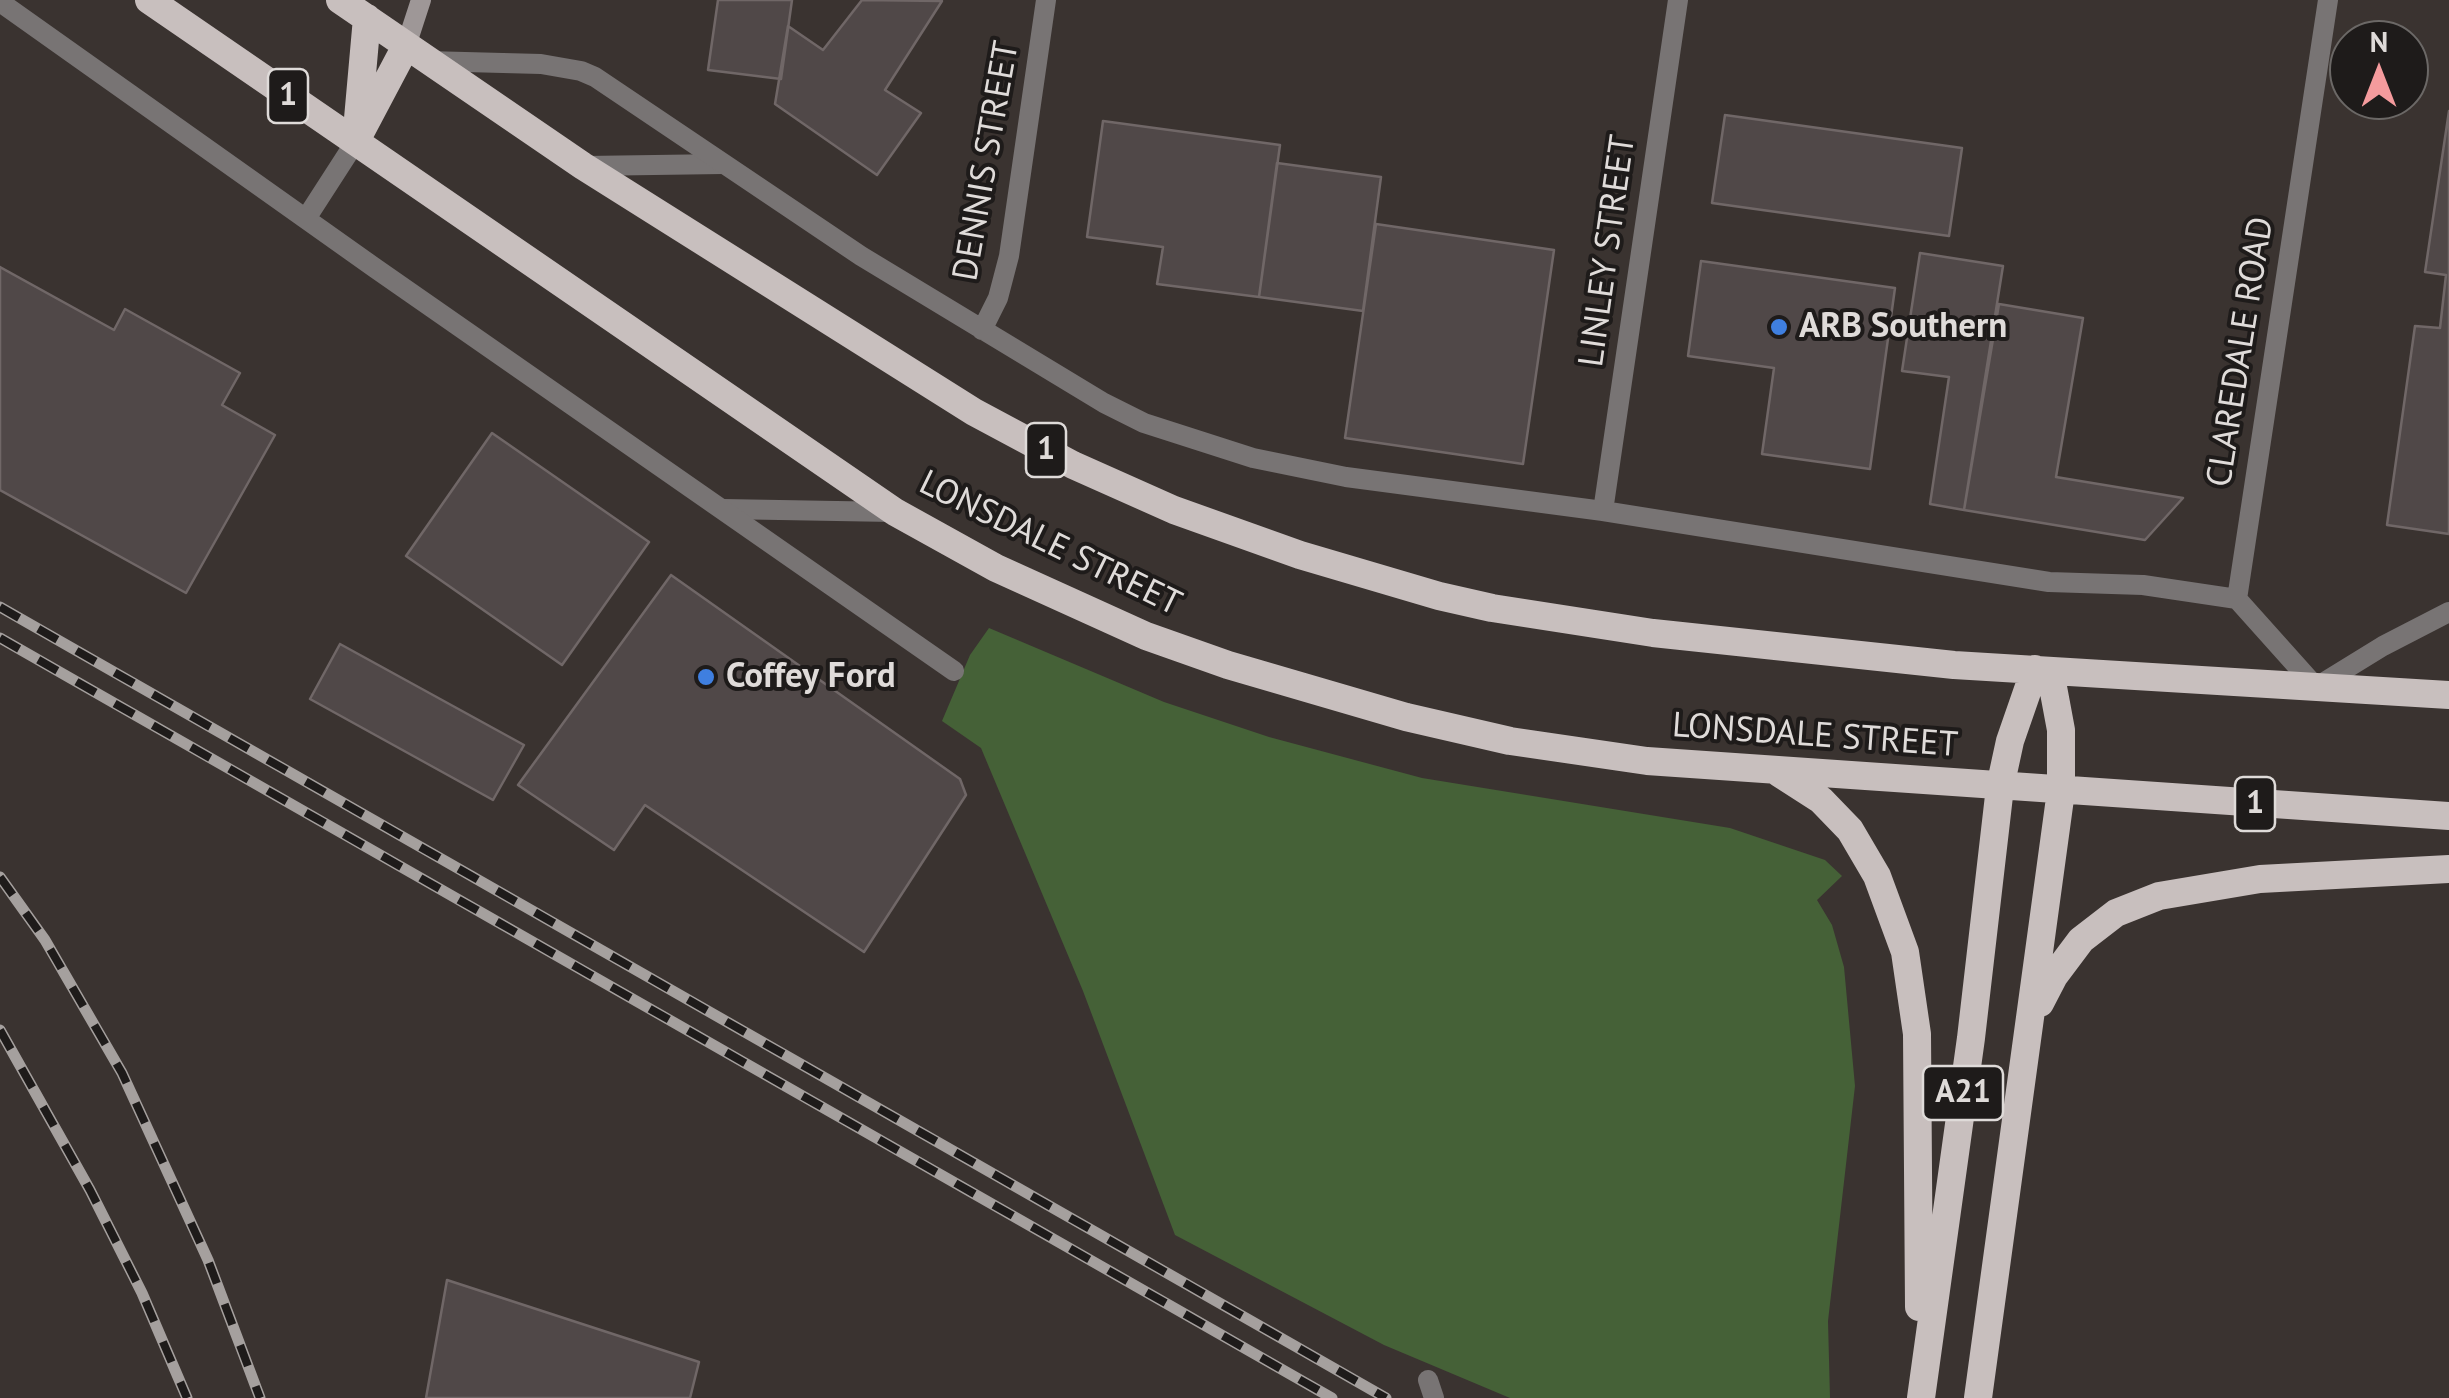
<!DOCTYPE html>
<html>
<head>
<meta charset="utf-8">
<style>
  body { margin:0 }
  #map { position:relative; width:2449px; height:1398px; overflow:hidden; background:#3a3330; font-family:"PT Sans",sans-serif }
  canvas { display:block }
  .north { position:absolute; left:2329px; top:20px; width:100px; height:100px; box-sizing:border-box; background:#1e1b1a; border:2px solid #6b6866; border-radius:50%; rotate:0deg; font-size:28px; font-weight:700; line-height:40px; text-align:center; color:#dfdbd9 }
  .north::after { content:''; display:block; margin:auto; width:35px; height:45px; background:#f59b9d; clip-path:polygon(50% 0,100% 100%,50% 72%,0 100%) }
</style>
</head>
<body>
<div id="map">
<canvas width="2449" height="1398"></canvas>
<div class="north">N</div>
</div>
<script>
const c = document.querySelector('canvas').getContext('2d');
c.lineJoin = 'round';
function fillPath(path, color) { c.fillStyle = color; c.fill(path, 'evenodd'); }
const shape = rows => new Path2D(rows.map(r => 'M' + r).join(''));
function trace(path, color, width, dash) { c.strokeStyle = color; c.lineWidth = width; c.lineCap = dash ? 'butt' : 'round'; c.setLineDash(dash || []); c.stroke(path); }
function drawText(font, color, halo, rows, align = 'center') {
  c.font = font + ' "PT Sans",sans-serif'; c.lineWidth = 8; c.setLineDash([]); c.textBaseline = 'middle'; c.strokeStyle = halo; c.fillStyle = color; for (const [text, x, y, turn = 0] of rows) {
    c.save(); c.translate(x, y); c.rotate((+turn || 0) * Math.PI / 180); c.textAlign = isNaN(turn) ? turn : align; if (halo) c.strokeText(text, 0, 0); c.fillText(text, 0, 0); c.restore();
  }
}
const green = shape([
  [989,628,1164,702,1269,737,1422,778,1730,828,1825,860,1842,876,1817,900,1832,925,1844,967,1855,1086,1828,1321,1830,1398,1510,1398,1384,1345,1175,1235,1083,991,981,748,942,721,970,655]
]);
const building = shape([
  [718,0,792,0,781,79,708,70,718,0],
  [862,0,942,1,885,90,921,113,877,175,775,104,788,26,823,50,862,0],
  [2449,111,2449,534,2387,525,2415,326,2440,328,2446,275,2425,272,2449,111],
  [1725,115,1962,148,1949,236,1712,203,1725,115],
  [1103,121,1280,145,1259,297,1157,284,1163,247,1087,237,1103,121],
  [1277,163,1381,177,1363,311,1259,297,1277,163],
  [1376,224,1554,250,1523,464,1345,438,1376,224],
  [1920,253,2003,266,1964,510,1930,504,1949,377,1902,371,1920,253],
  [1701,261,1895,288,1870,469,1762,454,1774,368,1688,356,1701,261],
  [0,267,114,330,125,309,240,373,222,405,275,435,186,593,0,490,0,267],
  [1999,304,2083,318,2056,477,2183,498,2145,540,1964,510,1999,304],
  [492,433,649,542,562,665,406,556,492,433],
  [671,575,960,779,966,795,864,952,645,805,614,850,518,785,671,575],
  [340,644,524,745,493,800,310,699,340,644],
  [447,1280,699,1362,690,1398,426,1398,447,1280]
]);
const service = shape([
  [585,166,723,164],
  [723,509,893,512],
  [1428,1380,1434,1398]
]);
const minor = shape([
  [0,2,375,268,954,671],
  [427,61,541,64,581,71,595,77,861,256,1104,403,1144,423,1253,458,1346,477,1603,511,2049,582,2143,585,2237,599],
  [307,217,356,141],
  [982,330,998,298,1009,256,1046,0],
  [1603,511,1678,0],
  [2314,685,2237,599,2328,0],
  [2318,686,2383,646,2449,612]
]);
const secondary = shape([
  [406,46,421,0]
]);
const trunk = shape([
  [149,0,895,512,996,568,1146,636,1228,665,1406,717,1510,741,1647,761,2449,816],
  [340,0,583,166,974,412,1073,465,1174,510,1300,555,1439,596,1492,608,1653,633,1954,665,2449,695],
  [360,133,406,46],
  [356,141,367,18],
  [1779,773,1821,800,1850,830,1877,876,1905,952,1917,1034,1919,1307],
  [2040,1003,2054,976,2081,940,2116,913,2159,896,2260,879,2449,869],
  [1921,1398,1971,1038,2000,787,2010,741,2035,669],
  [1978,1398,2061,791,2061,730,2050,671]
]);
const rail = shape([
  [0,607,1386,1398],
  [0,638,1332,1398],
  [0,877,45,940,122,1073,208,1260,260,1398],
  [0,1030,90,1190,142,1293,187,1398]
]);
const markers = [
  [1779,327,10,"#3f7fe0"],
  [706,677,10,"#3f7fe0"]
];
const shields = [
  [288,96,40],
  [1046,450,40],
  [2255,804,40],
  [1963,1093,80]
];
const shieldNames = [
  ["1",288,96],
  ["1",1046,450],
  ["1",2255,804],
  ["A21",1963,1093]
];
const streetNames = [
  ["DENNIS STREET",987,161,-80],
  ["LINLEY STREET",1608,251,-82],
  ["CLAREDALE ROAD",2241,352,-81],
  ["LONSDALE STREET",1050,544,26],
  ["LONSDALE STREET",1815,736,4]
];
const poiNames = [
  ["ARB Southern",1799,327],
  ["Coffey Ford",726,677]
];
fillPath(green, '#456137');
fillPath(building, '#504848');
trace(building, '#706767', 2.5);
trace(service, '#787474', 20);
trace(minor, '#787474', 20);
trace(secondary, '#9e9797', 20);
trace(trunk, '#c8bfbe', 28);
trace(rail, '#a5a09e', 11);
trace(rail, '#1e1b1a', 8, [22]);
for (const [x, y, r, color] of markers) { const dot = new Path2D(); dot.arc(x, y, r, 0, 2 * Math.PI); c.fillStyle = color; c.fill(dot); trace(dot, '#1e1b1a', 4); }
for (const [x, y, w] of shields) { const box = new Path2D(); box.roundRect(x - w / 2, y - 27, w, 54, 8); c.fillStyle = '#1e1b1a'; c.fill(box); trace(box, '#dfdbd9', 2.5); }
drawText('bold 32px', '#dfdbd9', null, shieldNames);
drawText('35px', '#dfdbd9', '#1e1b1a', streetNames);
drawText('bold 35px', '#dfdbd9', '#1e1b1a', poiNames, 'left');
</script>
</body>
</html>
